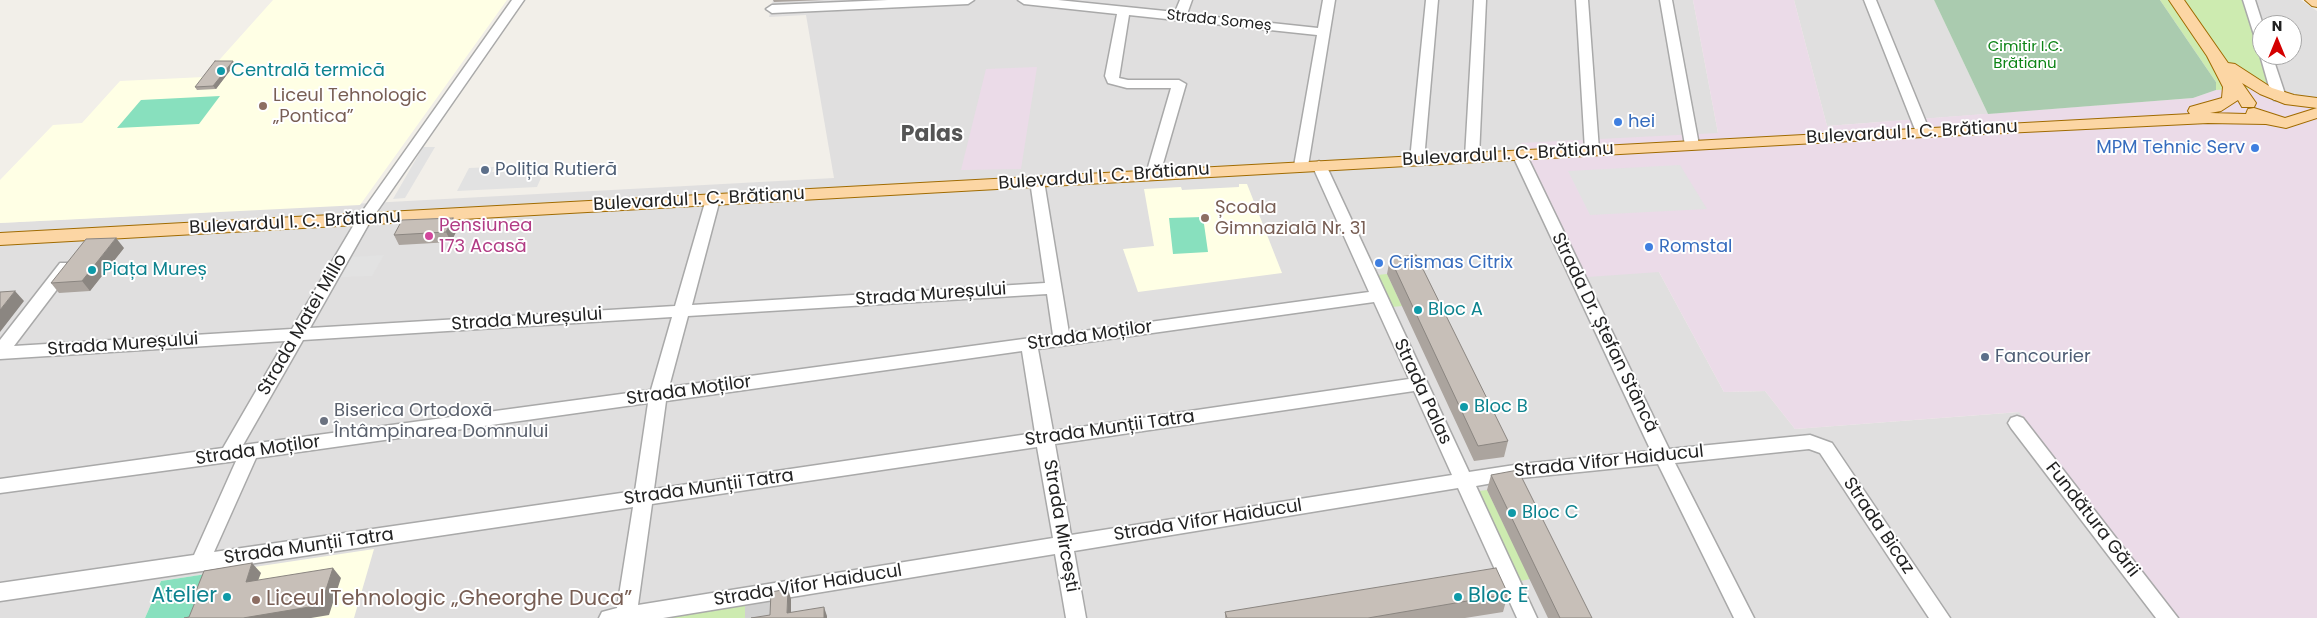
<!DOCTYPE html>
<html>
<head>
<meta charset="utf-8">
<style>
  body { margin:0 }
  #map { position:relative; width:2317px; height:618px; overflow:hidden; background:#f2efe9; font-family:Poppins,sans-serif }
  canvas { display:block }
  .north { position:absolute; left:2252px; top:15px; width:50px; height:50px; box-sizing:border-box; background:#fff; border:1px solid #a7a7a7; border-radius:50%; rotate:0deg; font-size:14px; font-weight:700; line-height:20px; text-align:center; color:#222 }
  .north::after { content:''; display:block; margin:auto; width:18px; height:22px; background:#d40000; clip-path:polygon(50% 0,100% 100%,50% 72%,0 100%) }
</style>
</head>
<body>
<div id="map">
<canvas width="2317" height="618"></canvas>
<div class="north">N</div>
</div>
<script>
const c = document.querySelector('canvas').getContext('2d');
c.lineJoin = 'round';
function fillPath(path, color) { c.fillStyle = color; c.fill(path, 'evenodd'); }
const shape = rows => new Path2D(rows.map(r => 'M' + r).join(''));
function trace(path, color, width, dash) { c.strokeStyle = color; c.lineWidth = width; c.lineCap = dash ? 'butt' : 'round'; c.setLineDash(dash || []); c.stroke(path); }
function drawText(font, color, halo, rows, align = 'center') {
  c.font = font + ' Poppins,sans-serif'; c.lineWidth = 4; c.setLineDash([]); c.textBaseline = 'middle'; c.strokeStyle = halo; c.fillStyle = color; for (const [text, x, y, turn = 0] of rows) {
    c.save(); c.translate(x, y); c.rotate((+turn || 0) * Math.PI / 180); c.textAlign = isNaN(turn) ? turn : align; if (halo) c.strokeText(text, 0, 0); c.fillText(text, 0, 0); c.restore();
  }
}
const residential = shape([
  [773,0,1693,0,1718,133,1659,272,1724,392,1765,391,1795,429,2020,412,2177,618,0,618,0,223,834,178,806,15,769,17],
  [1794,0,1934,0,1988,114,1827,126],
  [2242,0,2301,0,2317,11,2317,98,2296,99,2276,93,2262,55,2292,55,2292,25,2262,25,2262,55]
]);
const industrial = shape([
  [1693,0,1794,0,1827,126,2193,98,2216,90,2263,88,2296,99,2317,98,2317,618,2177,618,2019,412,1795,429,1765,391,1724,392,1659,272,1587,277,1521,143,1718,133],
  [1037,67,1021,169,961,170,986,69]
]);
const education = shape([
  [273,0,507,0,360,205,0,223,0,180,53,125,82,123,120,81,204,77],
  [1239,184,1247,184,1282,273,1138,292,1123,249,1154,246,1144,189,1181,187,1182,190,1239,187],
  [374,549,354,618,145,618,161,581]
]);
const religious = shape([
  [791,597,791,618,745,618,745,605]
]);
const grass = shape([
  [2160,0,2242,0,2276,93,2263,88,2216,90,2216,82],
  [1387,274,1402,306,1392,307,1377,275],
  [1487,490,1530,579,1521,581,1479,491],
  [745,605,745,618,663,618]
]);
const cemetery = shape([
  [1934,0,2160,0,2216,82,2216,90,2193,98,1988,114]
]);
const pitch = shape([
  [220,96,199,124,117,128,141,100],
  [1203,217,1208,252,1173,254,1169,218],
  [213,573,194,618,145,618,161,581]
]);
const parking = shape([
  [423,147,435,147,405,198,393,199],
  [547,164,537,187,457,191,469,168,494,167,492,172,517,171,520,166],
  [1680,165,1707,209,1590,215,1568,171],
  [384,255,372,276,341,277,352,257]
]);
const minor = shape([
  [512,0,524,0,371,220,310,328,675,306,706,199,713,194,720,199,692,305,1045,283,1030,181,1037,176,1044,181,1069,333,1369,292,1312,165,1319,161,1326,165,1469,472,1521,464,1651,451,1512,154,1519,150,1526,154,1669,449,1810,435,1832,443,1950,618,1929,618,1820,453,1809,449,1675,463,1754,618,1734,618,1658,464,1521,478,1476,486,1537,618,1517,618,1458,488,1074,551,1086,618,1066,618,1055,554,663,618,599,618,602,612,617,608,633,507,0,601,0,583,194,555,236,461,0,493,0,479,223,448,285,341,0,359,0,340,60,263,72,263,74,267,14,346,292,329,359,216,512,0],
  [1047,294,1053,335,669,387,688,316,1047,294],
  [1374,302,1409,379,1053,431,1038,349,1374,302],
  [672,317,651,390,243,445,303,340,672,317],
  [1022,351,1035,433,654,489,666,401,1022,351],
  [1414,391,1452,475,1071,535,1055,444,1414,391],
  [648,403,635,491,214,552,256,458,648,403],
  [1037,447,1053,538,638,605,652,504,1037,447],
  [888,0,974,0,968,4,772,13,766,9,772,5,888,0],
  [1018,0,1058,0,1175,12,1180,0,1192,0,1187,14,1318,28,1323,0,1335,0,1308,166,1301,170,1294,166,1317,35,1129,15,1119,78,1128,80,1179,80,1186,84,1160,174,1153,178,1146,174,1171,88,1127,88,1108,83,1105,76,1117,14,1024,4,1018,0],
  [1426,0,1438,0,1424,160,1417,164,1410,160,1426,0],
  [1474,0,1486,0,1479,157,1472,161,1465,157,1474,0],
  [1576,0,1588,0,1599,150,1592,154,1585,150,1576,0],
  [1660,0,1672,0,1699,145,1692,149,1685,145,1660,0],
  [1864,0,1876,0,1930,132,1928,135,1923,136,1916,132,1864,0],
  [2243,0,2255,0,2263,25,2262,45,2256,41,2243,0],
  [2261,52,2262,55,2272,55,2286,97,2284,100,2274,100,2272,97,2260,55,2261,52],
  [2017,416,2023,418,2178,618,2156,618,2011,428,2008,423,2011,418,2017,416]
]);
const major = shape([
  [2169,0,2184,0,2228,63,2235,64,2272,88,2294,95,2317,98,2317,118,2286,128,2266,124,2208,123,1923,137,0,245,0,233,2190,114,2188,111,2190,107,2222,98,2223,87,2207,56,2169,0],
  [2242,83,2260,94,2285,104,2317,108,2285,118,2254,108,2248,109,2246,114,2210,113,2221,111,2238,100,2242,107,2254,107,2256,103,2242,83],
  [2305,0,2317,0,2317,7,2312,6,2305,0]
]);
const wall = shape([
  [773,0,824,0,774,2],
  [235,64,216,89,197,90,195,87],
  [458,228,451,242,399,245,394,235],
  [124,248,90,291,59,293,51,283],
  [1390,258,1508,441,1504,457,1474,461,1387,274],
  [1491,475,1592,618,1548,618,1487,490],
  [1508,594,1503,612,1465,618,1225,618,1225,612]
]);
const shadedWall = shape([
  [233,61,235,64,216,89,213,86],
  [453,218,458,228,451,242,446,232],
  [116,238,124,248,90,291,82,281],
  [15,291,24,301,0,332,0,310],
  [252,563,261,573,254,591,246,582],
  [333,568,341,578,329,615,311,618,243,618],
  [788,589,791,599,791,618,787,613],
  [824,607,827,616,827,618,824,618]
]);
const building = shape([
  [215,61,233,61,213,86,195,87,215,61],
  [453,218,446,232,394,235,402,220,453,218],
  [116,238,82,281,51,283,86,239,116,238],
  [1416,255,1508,441,1478,446,1390,258,1416,255],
  [15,291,0,310,0,292,15,291],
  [1518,470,1592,618,1560,618,1491,475,1518,470],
  [252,563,246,582,333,568,321,605,243,618,184,618,189,617,200,590,196,591,204,571,252,563],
  [1496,568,1508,594,1368,618,1227,618,1225,612,1496,568],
  [788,589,787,613,824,607,824,618,751,618,770,615,771,592,788,589]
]);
const markers = [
  [221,71,5,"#0f9aa8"],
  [263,106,5,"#8d6e63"],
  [1618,122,5,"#3f7fe0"],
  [2255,148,5,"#3f7fe0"],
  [485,170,5,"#5c6f8a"],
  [1205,218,5,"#8d6e63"],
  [429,236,5,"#d1479c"],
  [1649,247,5,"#3f7fe0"],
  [1379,263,5,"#3f7fe0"],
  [92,270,5,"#0f9aa8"],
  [1418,310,5,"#0f9aa8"],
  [1985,357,5,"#5c6f8a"],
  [1464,407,5,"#0f9aa8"],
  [324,421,5,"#6b7280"],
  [1512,513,5,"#0f9aa8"],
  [227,597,5,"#0f9aa8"],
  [1458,597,5,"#0f9aa8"],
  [256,600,5,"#8d6e63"]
];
const farStreetnames = [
  ["Strada Someș",1219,21,6]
];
const farParknames = [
  ["Cimitir I.C.",2025,47],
  ["Brătianu",2025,64]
];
const cultureNames = [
  ["Centrală termică",231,71],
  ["Piața Mureș",102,270],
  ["Bloc A",1428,310],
  ["Bloc B",1474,407],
  ["Bloc C",1522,513]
];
const educationNames = [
  ["Liceul Tehnologic",273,96],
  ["„Pontica”",273,117],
  ["Școala",1215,208],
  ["Gimnazială Nr. 31",1215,229]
];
const shopNames = [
  ["hei",1628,122],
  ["MPM Tehnic Serv",2245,148,"right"],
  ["Romstal",1659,247],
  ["Crismas Citrix",1389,263]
];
const streetNames = [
  ["Bulevardul I. C. Brătianu",1912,133,-3],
  ["Bulevardul I. C. Brătianu",1508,155,-3],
  ["Bulevardul I. C. Brătianu",1104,177,-4],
  ["Bulevardul I. C. Brătianu",699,200,-3],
  ["Bulevardul I. C. Brătianu",295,223,-3],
  ["Strada Mureșului",931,295,-4],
  ["Strada Mureșului",527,320,-4],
  ["Strada Matei Millo",303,325,-60],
  ["Strada Dr. Ștefan Stâncă",1604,333,64],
  ["Strada Moților",1090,336,-8],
  ["Strada Mureșului",123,345,-4],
  ["Strada Moților",689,391,-8],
  ["Strada Palas",1422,392,65],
  ["Strada Munții Tatra",1110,429,-8],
  ["Strada Moților",258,451,-8],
  ["Strada Vifor Haiducul",1609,462,-6],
  ["Strada Munții Tatra",709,488,-8],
  ["Fundătura Gării",2092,520,52],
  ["Strada Vifor Haiducul",1208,521,-9],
  ["Strada Mircești",1060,526,80],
  ["Strada Bicaz",1878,526,56],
  ["Strada Munții Tatra",309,547,-8],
  ["Strada Vifor Haiducul",808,586,-9]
];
const serviceNames = [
  ["Poliția Rutieră",495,170],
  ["Fancourier",1995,357]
];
const hotelNames = [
  ["Pensiunea",439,226],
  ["173 Acasă",439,247]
];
const worshipNames = [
  ["Biserica Ortodoxă",334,411],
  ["Întâmpinarea Domnului",334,432]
];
const nearCulturenames = [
  ["Atelier",217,597],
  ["Bloc E",1468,597,"left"]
];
const nearEducationnames = [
  ["Liceul Tehnologic „Gheorghe Duca”",266,600]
];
const districtNames = [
  ["Palas",932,135]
];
fillPath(residential, '#e0dfdf');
fillPath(industrial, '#ebdbe8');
fillPath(education, '#ffffe5');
fillPath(religious, '#d0d0d0');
fillPath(grass, '#cdebb0');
fillPath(cemetery, '#aacbaf');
fillPath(pitch, '#88e0be');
fillPath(parking, '#e2e2e2');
trace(minor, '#a9a9a9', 3);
trace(major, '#a06b00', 2);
fillPath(minor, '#fff');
fillPath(major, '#fcd6a4');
fillPath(wall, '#aba49e');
fillPath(shadedWall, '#8b8681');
fillPath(building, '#c7bfb8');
trace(building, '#8b8681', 1);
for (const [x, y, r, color] of markers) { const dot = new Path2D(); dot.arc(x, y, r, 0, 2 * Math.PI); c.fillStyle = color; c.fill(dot); trace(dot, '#fff', 2); }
drawText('15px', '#222', '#fff', farStreetnames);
drawText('15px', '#0c8416', '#fff', farParknames);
drawText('18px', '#0d838f', '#fff', cultureNames, 'left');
drawText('18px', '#785e54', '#fff', educationNames, 'left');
drawText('18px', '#366cbe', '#fff', shopNames, 'left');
drawText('18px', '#222', '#fff', streetNames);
drawText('18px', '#4e5e75', '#fff', serviceNames, 'left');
drawText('18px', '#b23c85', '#fff', hotelNames, 'left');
drawText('18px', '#5b616d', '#fff', worshipNames, 'left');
drawText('21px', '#0d838f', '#fff', nearCulturenames, 'right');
drawText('21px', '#785e54', '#fff', nearEducationnames, 'left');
drawText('bold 22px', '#555', '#fff', districtNames);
</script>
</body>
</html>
